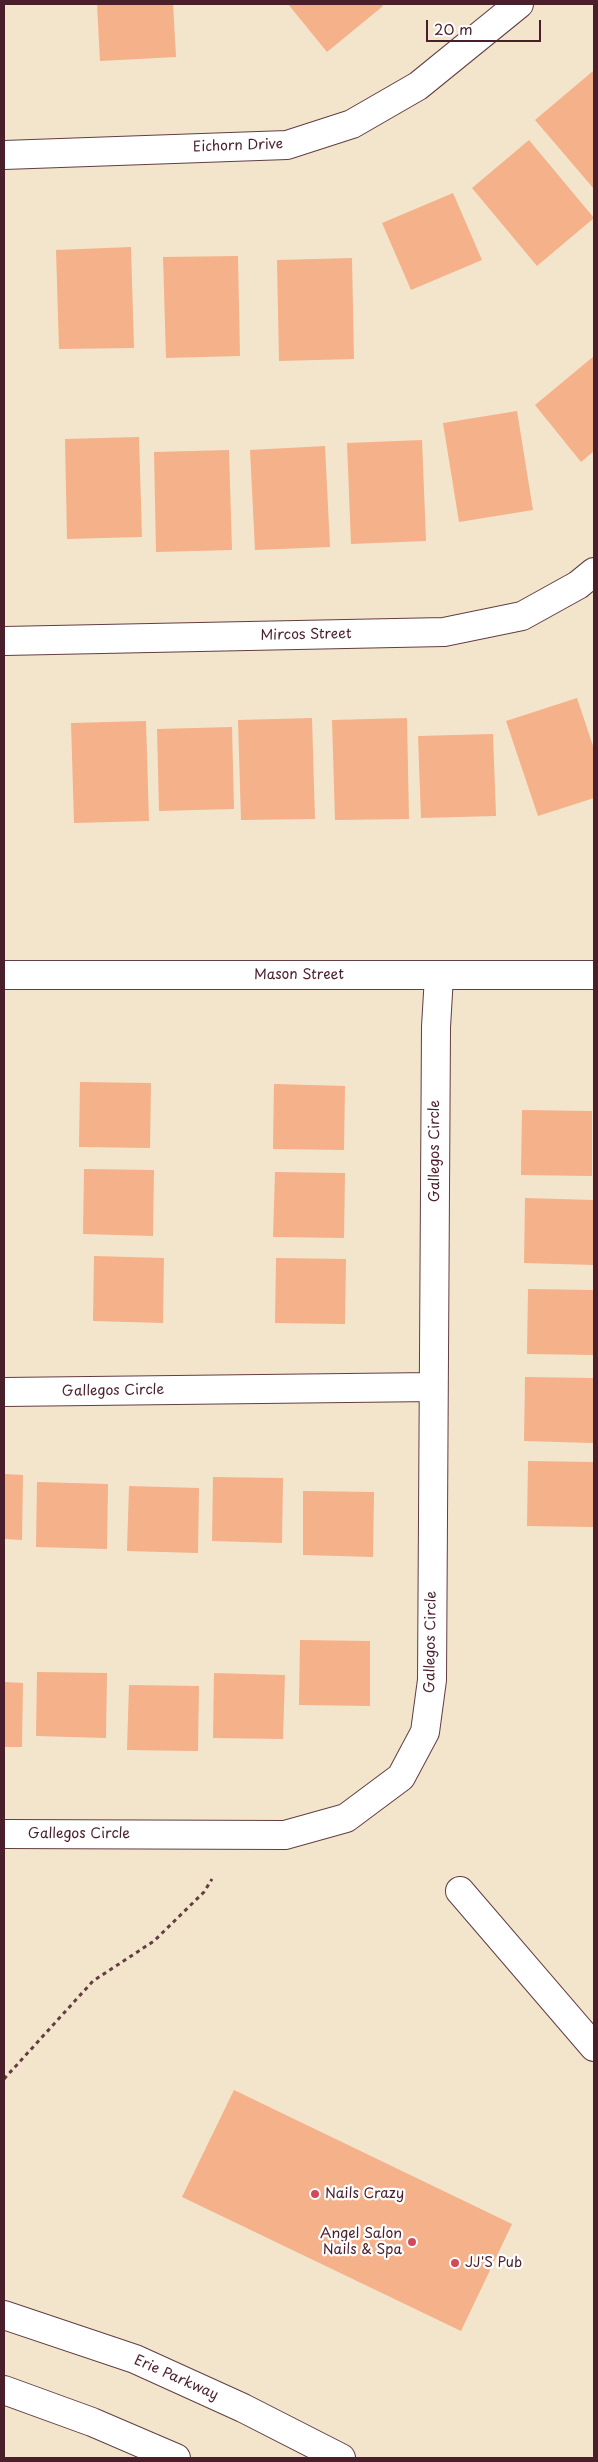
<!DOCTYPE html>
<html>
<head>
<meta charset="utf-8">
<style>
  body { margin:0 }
  #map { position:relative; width:598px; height:2462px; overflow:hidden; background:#f3e5cc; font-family:"Playpen Sans",sans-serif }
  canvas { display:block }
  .frame { position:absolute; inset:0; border:5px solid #4a1f2b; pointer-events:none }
  .scale { position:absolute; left:426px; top:20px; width:115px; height:22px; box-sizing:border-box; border:2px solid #4a1f2b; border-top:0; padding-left:6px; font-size:15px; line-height:18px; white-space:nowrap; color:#4a1f2b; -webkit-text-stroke:4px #fff; paint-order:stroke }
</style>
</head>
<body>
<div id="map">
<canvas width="598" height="2462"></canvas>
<div class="frame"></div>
<div class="scale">20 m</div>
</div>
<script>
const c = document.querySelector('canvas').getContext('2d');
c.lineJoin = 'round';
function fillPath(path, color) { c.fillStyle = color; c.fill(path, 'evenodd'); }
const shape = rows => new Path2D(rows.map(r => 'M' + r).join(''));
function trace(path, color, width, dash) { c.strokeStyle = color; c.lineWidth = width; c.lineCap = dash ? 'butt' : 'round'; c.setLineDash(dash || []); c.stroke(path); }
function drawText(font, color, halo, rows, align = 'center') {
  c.font = font + ' "Playpen Sans",sans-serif'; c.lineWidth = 4.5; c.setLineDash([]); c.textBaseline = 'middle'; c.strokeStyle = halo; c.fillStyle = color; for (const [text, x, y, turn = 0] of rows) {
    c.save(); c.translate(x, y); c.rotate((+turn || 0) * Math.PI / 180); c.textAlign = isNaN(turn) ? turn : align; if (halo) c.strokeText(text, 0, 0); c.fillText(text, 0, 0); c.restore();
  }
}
const building = shape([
  [97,4,173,4,176,57,100,61],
  [288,4,381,4,383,6,327,52],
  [593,71,594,73,594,189,535,120],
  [529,140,594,218,537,266,472,188],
  [453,193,482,260,411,290,382,223],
  [131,247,134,348,59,349,56,250],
  [238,256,240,356,166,358,163,257],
  [352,258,354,359,279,361,277,260],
  [594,356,594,451,581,462,535,405],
  [517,411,533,510,459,522,443,423],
  [139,437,142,537,67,539,65,439],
  [422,440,426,541,351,544,347,443],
  [325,446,330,547,255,550,250,450],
  [229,450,232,550,156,552,154,452],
  [577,698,594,749,594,798,538,816,506,721],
  [312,718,315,819,241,820,238,720],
  [407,718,409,819,335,820,332,720],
  [146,721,149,821,74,823,71,723],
  [232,727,234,809,159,811,157,729],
  [493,734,496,816,421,818,418,736],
  [80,1082,151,1083,150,1148,79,1147],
  [274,1084,345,1086,344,1150,273,1149],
  [522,1110,592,1111,592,1176,521,1175],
  [84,1169,154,1170,153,1236,83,1234],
  [275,1172,345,1173,344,1238,273,1237],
  [525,1198,594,1200,594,1265,524,1263],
  [94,1256,164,1258,163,1323,93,1321],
  [276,1258,346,1259,345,1324,275,1323],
  [528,1289,594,1290,594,1355,527,1354],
  [525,1377,594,1378,594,1443,524,1441],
  [528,1461,594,1462,594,1527,527,1526],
  [4,1474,23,1475,22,1540,4,1539],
  [213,1477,283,1478,282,1543,212,1541],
  [37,1482,108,1484,107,1549,36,1547],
  [129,1486,199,1488,198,1553,127,1551],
  [303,1491,374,1492,373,1557,303,1555],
  [300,1640,370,1641,370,1706,299,1705],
  [37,1672,107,1673,106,1738,36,1736],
  [214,1673,285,1675,283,1739,213,1738],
  [4,1682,23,1683,22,1747,4,1747],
  [129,1685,199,1686,198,1751,127,1750],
  [234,2090,512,2224,461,2331,182,2197]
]);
const path = shape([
  [4,2079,93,1981,154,1941,204,1892,212,1879]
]);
const minor = shape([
  [4,155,287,145,352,124,418,86,519,4],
  [4,641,444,632,522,616,578,585,594,572],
  [4,975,594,975],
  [4,1392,433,1387],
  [4,1834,285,1835,346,1818,401,1777,425,1732,432,1680,436,1027,439,976],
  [460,1891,594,2047]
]);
const major = shape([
  [4,2315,135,2359,243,2408,341,2458],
  [4,2390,92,2422,176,2458]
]);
const markers = [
  [315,2194,5,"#d1495b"],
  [412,2242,5,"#d1495b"],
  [455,2263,5,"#d1495b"]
];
const streetNames = [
  ["Eichorn Drive",238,146,-2],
  ["Mircos Street",306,635,-1],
  ["Mason Street",299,975],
  ["Gallegos Circle",435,1151,-90],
  ["Gallegos Circle",113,1391,-1],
  ["Gallegos Circle",431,1642,-89],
  ["Gallegos Circle",79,1834],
  ["Erie Parkway",176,2378,24]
];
const poiNames = [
  ["Nails Crazy",325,2194],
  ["Angel Salon",402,2234,"right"],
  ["Nails & Spa",402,2250,"right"],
  ["JJ'S Pub",465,2263]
];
fillPath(building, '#f4b18a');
trace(minor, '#633d43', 30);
trace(major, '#633d43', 30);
trace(path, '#633d43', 3, [4, 4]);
trace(minor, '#fff', 28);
trace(major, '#fff', 28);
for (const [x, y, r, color] of markers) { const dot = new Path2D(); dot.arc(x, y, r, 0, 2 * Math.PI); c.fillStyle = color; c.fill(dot); trace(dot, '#fff', 2); }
drawText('14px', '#4a1f2b', '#fff', streetNames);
drawText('14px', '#4a1f2b', '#fff', poiNames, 'left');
</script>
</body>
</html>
